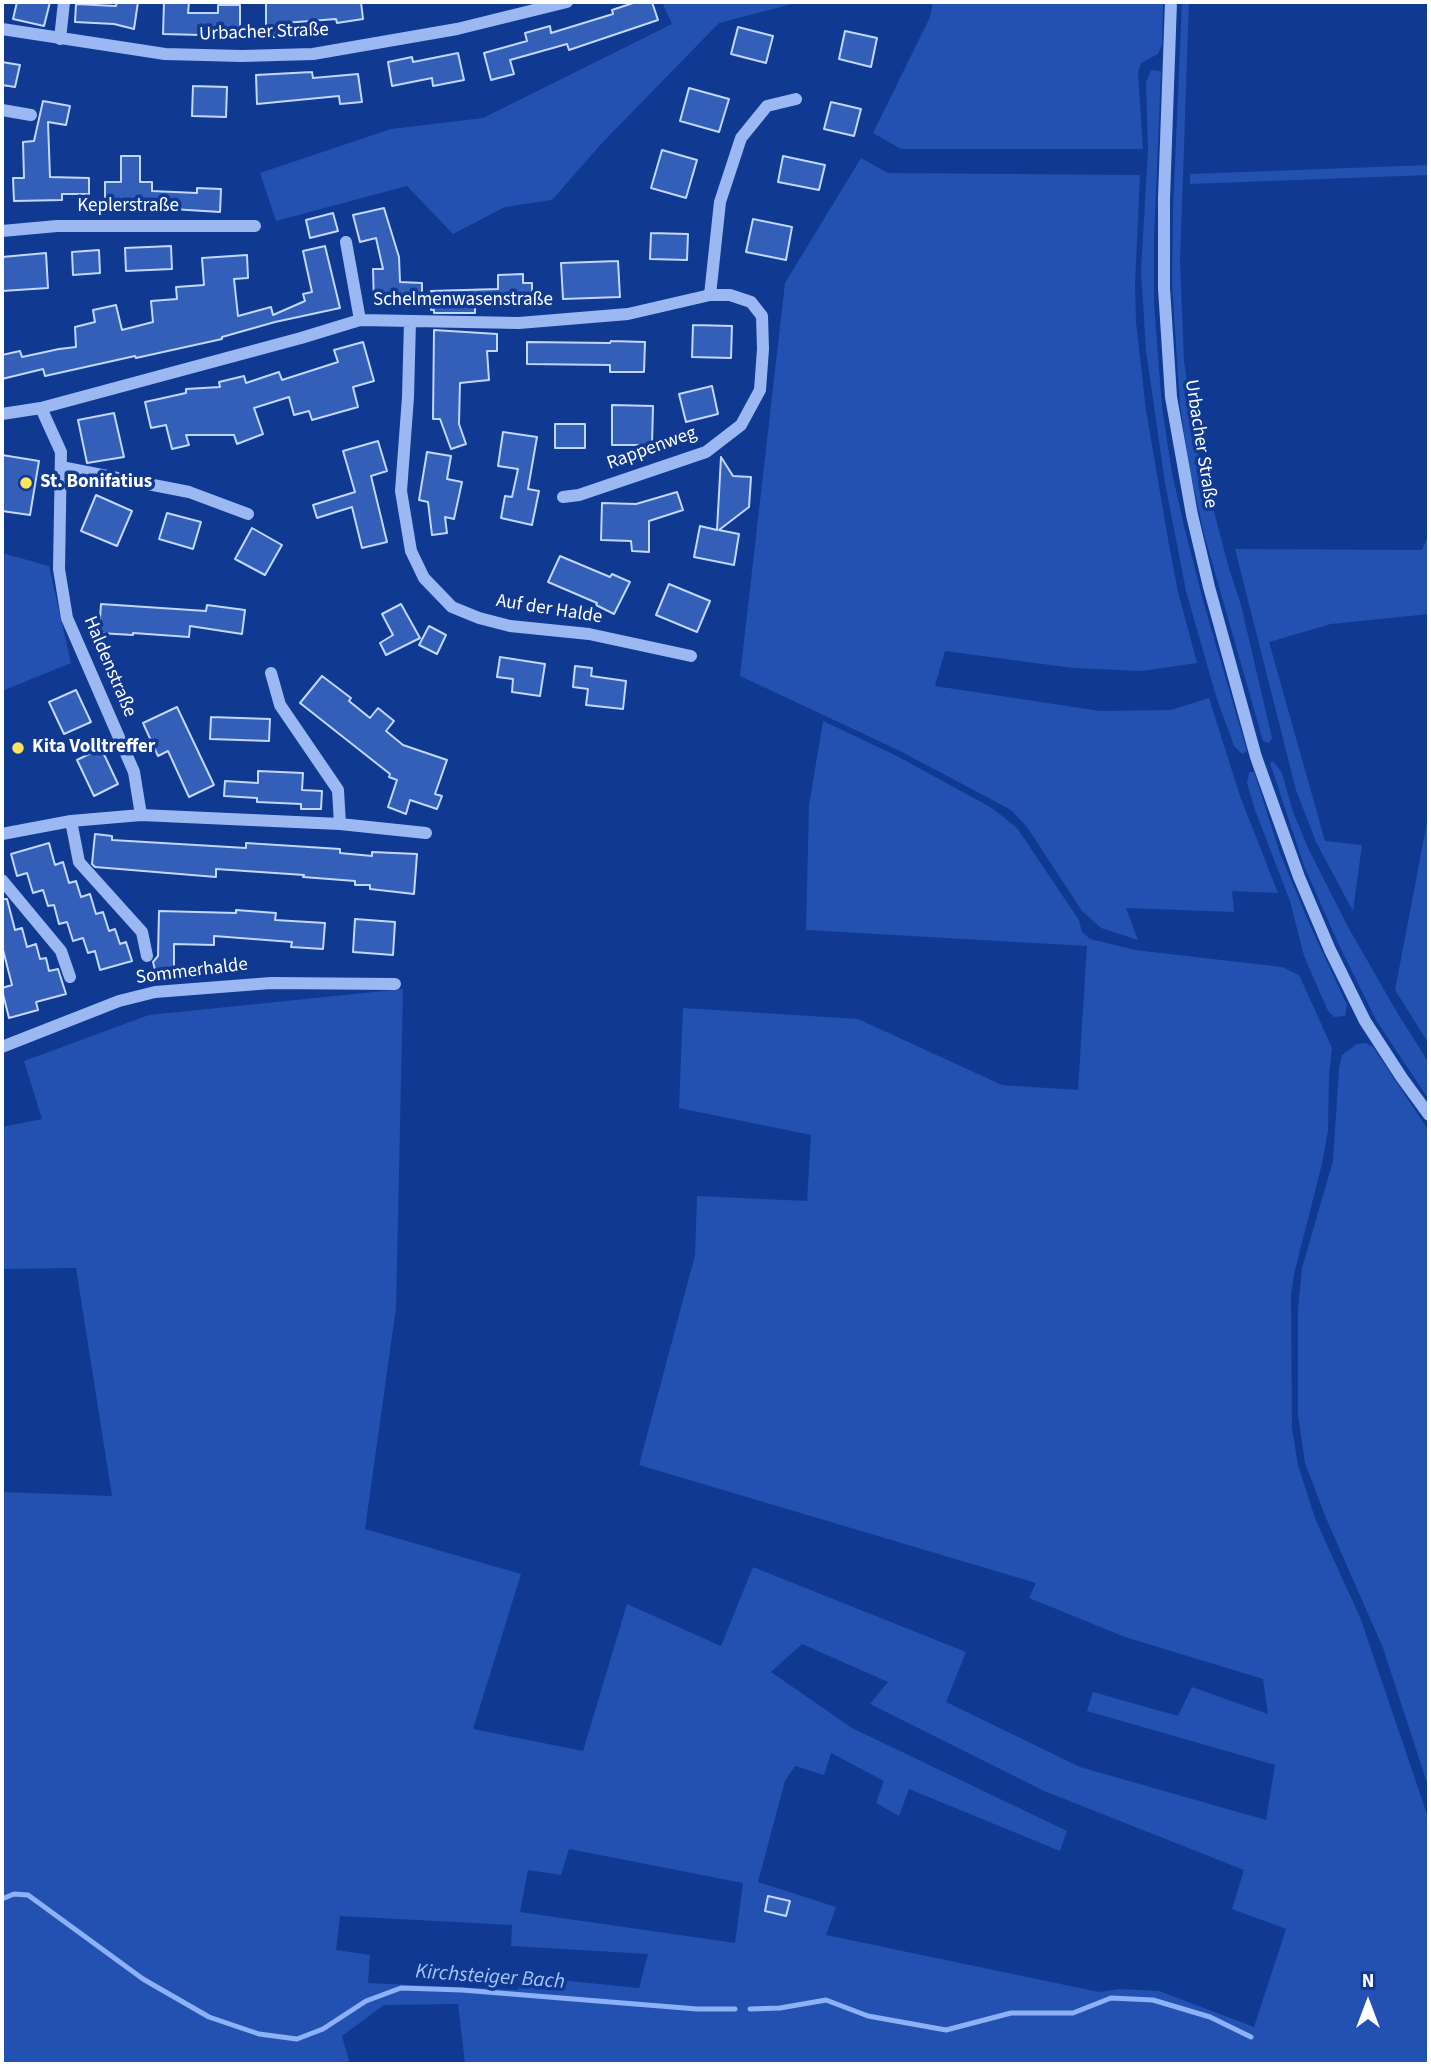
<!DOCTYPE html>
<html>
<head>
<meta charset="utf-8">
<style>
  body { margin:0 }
  #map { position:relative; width:1431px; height:2066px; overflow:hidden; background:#103991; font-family:"Source Sans 3",sans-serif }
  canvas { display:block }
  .frame { position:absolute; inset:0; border:4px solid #fff; pointer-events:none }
  .north { position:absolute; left:1333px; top:1968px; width:70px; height:70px; -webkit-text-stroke:5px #103991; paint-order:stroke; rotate:0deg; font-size:19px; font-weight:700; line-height:28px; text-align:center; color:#fff }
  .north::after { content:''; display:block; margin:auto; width:24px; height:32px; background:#fff; clip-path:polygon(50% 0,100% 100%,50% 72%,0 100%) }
</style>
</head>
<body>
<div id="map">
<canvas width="1431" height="2066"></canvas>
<div class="frame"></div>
<div class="north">N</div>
</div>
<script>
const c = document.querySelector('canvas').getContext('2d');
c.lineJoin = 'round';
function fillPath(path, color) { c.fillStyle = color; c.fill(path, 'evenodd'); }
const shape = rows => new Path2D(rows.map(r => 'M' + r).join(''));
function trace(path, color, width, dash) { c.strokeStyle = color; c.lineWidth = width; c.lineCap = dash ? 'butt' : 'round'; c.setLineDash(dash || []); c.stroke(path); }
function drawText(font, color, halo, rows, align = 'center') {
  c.font = font + ' "Source Sans 3",sans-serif'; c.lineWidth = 7; c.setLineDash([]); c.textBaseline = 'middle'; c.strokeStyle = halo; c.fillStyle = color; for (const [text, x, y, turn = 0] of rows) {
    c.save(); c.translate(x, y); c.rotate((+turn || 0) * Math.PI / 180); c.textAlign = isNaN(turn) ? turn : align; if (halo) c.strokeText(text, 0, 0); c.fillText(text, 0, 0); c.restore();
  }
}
const green = shape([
  [662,2,800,2,719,23,602,143,552,200,505,207,453,234,407,186,276,221,260,173,391,129,483,118,672,24],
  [933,2,1163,2,1162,45,1158,54,1141,63,1138,73,1143,149,901,149,873,133,930,17],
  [1182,2,1189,2,1180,261,1184,361,1197,448,1230,572,1240,601,1272,738,1269,743,1263,741,1204,534,1189,466,1180,404,1172,284,1173,209],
  [1151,70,1161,71,1154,239,1154,303,1162,407,1172,473,1184,526,1204,604,1247,751,1242,754,1234,746,1216,696,1186,591,1165,483,1146,351,1141,270,1148,151,1146,82],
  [861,158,888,173,1140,175,1135,284,1136,322,1146,410,1168,539,1178,592,1197,663,1141,671,1073,668,945,651,935,686,1100,711,1171,710,1209,698,1240,796,1278,893,1232,891,1234,912,1126,908,1138,940,1101,928,1082,911,1027,827,1011,810,900,751,740,676,785,283],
  [1429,165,1429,175,1190,184,1190,174],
  [1429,534,1429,614,1331,624,1269,642,1325,841,1362,845,1353,911,1316,842,1296,790,1235,549,1422,550],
  [2,553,49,566,71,663,2,691],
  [823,721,897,756,992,808,1017,828,1079,920,1082,932,1090,939,1135,950,1282,967,1299,975,1332,1048,1329,1076,1328,1131,1322,1164,1294,1274,1291,1295,1292,1428,1298,1465,1316,1521,1360,1617,1429,1820,1429,2064,465,2064,458,2004,384,2005,342,2036,350,2064,2,2064,2,1492,112,1496,76,1268,2,1269,2,1127,42,1119,24,1061,149,1015,403,989,396,1308,365,1529,521,1574,473,1729,583,1751,627,1604,721,1646,753,1567,966,1652,946,1702,1080,1767,1266,1820,1275,1765,1087,1711,1093,1692,1178,1716,1192,1687,1268,1714,1263,1679,1125,1637,1029,1598,1036,1583,639,1465,695,1255,697,1196,807,1201,811,1135,679,1108,683,1008,858,1019,1002,1085,1078,1090,1087,946,806,930,809,805],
  [802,1644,888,1682,870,1704,1044,1791,1244,1870,1232,1909,1286,1929,1254,2027,1159,1991,1120,1989,1099,1992,826,1935,836,1907,758,1882,785,1781,795,1766,824,1775,831,1753,884,1781,876,1803,899,1816,909,1789,1060,1851,1067,1831,852,1728,771,1672],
  [569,1849,743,1883,735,1943,520,1912,528,1870,561,1875],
  [340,1916,512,1925,511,1946,648,1954,639,1988,520,1976,518,1990,368,1983,370,1955,336,1950],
  [1273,761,1282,773,1293,812,1309,850,1348,927,1398,1014,1429,1063,1429,1100,1376,1020,1339,945,1304,866,1270,763],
  [1249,772,1254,772,1280,853,1309,923,1347,1005,1345,1016,1334,1017,1328,1011,1304,956,1290,901,1255,810,1247,783],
  [1429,812,1429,1044,1395,990],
  [1366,1043,1373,1047,1429,1131,1429,1789,1383,1648,1326,1518,1305,1463,1298,1415,1298,1309,1302,1268,1333,1161,1339,1068,1342,1055,1357,1044]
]);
const stream = shape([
  [2,1899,14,1894,28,1895,143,1979,209,2017,259,2034,297,2039,323,2029,366,2001,401,1988,462,1990,697,2009,735,2009],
  [750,2009,780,2008,826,2000,868,2016,946,2030,1011,2013,1073,2013,1111,1998,1153,2000,1210,2017,1251,2037]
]);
const building = shape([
  [17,2,50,2,44,26,13,19,17,2],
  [117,2,138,2,134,29,114,24,75,22,76,4,116,6,117,2],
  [164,2,189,2,188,13,218,13,218,5,240,5,240,36,163,34,164,2],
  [294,2,361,2,363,19,337,23,336,19,284,23,284,37,266,37,266,3,294,2],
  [636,2,652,2,658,20,569,50,567,44,510,60,514,74,491,80,484,53,527,41,525,33,550,26,551,33,613,14,612,10,636,2],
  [738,27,773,36,766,63,731,54,738,27],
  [845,31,877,38,871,67,839,59,845,31],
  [458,53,464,80,433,86,432,78,392,86,388,62,412,57,413,62,458,53],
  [2,62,20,65,15,87,2,85,2,62],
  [312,72,313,78,358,74,362,102,340,104,339,96,257,104,256,75,312,72],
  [193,86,227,87,226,117,192,116,193,86],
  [689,88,729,99,719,132,680,121,689,88],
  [43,101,70,106,66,125,48,122,50,177,89,178,89,194,62,194,62,200,14,201,13,178,24,178,23,142,34,141,43,101],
  [831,102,861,109,854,136,824,129,831,102],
  [662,150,697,160,686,198,651,188,662,150],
  [121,156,140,156,140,182,152,182,152,191,197,193,197,188,221,189,220,212,172,209,172,205,105,206,105,182,121,182,121,156],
  [783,156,825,165,819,190,778,182,783,156],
  [384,208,399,257,400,282,422,283,422,299,400,299,400,304,374,305,373,269,383,269,376,238,360,242,353,215,384,208],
  [333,213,338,231,310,238,306,220,333,213],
  [753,219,792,227,786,260,746,252,753,219],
  [651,233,688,234,687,260,650,259,651,233],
  [171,246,172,269,126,271,125,248,171,246],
  [325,246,340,308,275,322,222,337,222,339,136,358,135,356,45,376,43,369,2,379,2,355,20,351,22,357,59,349,76,347,75,327,95,322,93,310,116,305,122,330,153,322,151,301,177,299,176,287,204,285,202,258,247,255,248,278,234,279,238,316,271,307,273,315,305,301,303,294,312,292,303,251,325,246],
  [99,250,100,273,73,275,72,252,99,250],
  [46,253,48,288,2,291,2,257,46,253],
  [618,261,620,297,563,299,561,263,618,261],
  [523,274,523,283,532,283,532,303,475,305,475,313,434,313,434,310,431,310,431,291,498,289,498,275,523,274],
  [693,325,732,326,731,358,692,357,693,325],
  [434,330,497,334,497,351,487,351,489,380,460,383,459,424,466,444,451,449,440,419,433,419,434,330],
  [611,341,645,342,644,372,610,372,610,365,527,364,527,342,610,343,611,341],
  [363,342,374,381,353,387,358,407,312,420,309,411,294,415,289,397,254,408,263,434,237,444,234,435,186,435,189,445,172,449,166,425,151,428,145,402,186,393,186,389,220,387,219,382,244,376,246,383,279,372,282,380,338,362,334,350,363,342],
  [712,386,718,414,686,422,679,394,712,386],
  [612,405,653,406,652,445,612,445,612,405],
  [114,413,124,457,87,463,78,420,114,413],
  [555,424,585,424,585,448,555,448,555,424],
  [503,432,537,437,528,489,539,491,532,525,501,518,505,496,512,497,518,469,498,466,503,432],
  [378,441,387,471,371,476,387,542,362,548,352,507,317,518,313,505,355,492,343,451,378,441],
  [427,452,451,456,447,479,462,482,454,519,445,517,447,533,432,535,428,502,419,500,427,452],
  [2,455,39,461,30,515,2,511,2,455],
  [721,457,733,476,751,477,749,507,719,530,739,534,734,565,694,557,700,526,717,530,721,457],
  [677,492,683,510,649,521,649,552,632,551,631,541,601,540,602,503,636,504,677,492],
  [96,495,132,511,117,546,81,531,96,495],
  [167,513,201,522,193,549,159,539,167,513],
  [252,528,282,545,265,575,235,559,252,528],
  [560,556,610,577,612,574,630,582,614,614,596,605,597,603,548,582,560,556],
  [669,584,710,601,697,632,656,615,669,584],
  [101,604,206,611,207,605,245,610,242,634,190,626,189,637,133,633,133,635,99,633,101,604],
  [401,604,420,638,386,655,380,643,393,635,382,614,401,604],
  [429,626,446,635,437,654,419,645,429,626],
  [500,657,545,664,540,696,512,692,513,679,497,677,500,657],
  [575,666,592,668,591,676,626,681,623,709,586,705,588,689,573,687,575,666],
  [322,676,351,698,349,701,370,718,378,708,394,721,386,731,403,745,447,760,435,794,442,796,437,809,410,800,406,814,388,807,397,780,389,777,390,774,300,703,322,676],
  [76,690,91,722,64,734,49,702,76,690],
  [177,707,214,785,189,797,168,751,158,756,143,723,177,707],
  [211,717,270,719,269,741,210,739,211,717],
  [101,748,118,784,94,796,77,760,101,748],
  [258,771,303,773,302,790,322,791,321,809,301,809,301,804,257,802,257,798,224,796,225,781,258,783,258,771],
  [95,834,112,836,112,840,246,848,246,843,340,849,340,853,372,856,372,852,417,854,414,894,370,889,370,885,355,885,355,881,303,877,304,875,216,869,216,877,95,867,92,864,95,834],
  [49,843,55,865,63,862,69,883,76,881,81,897,90,894,96,914,103,912,109,931,115,929,120,944,126,942,132,961,100,970,95,951,88,953,83,938,73,941,67,922,59,924,54,905,48,906,43,890,33,893,27,873,17,876,11,854,49,843],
  [2,899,7,899,15,930,22,928,27,947,36,944,40,959,46,958,49,971,58,969,66,994,36,1002,38,1010,9,1018,2,990,2,988,12,985,2,946,2,899],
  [236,910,276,913,275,920,325,923,323,949,291,947,292,942,214,936,214,945,174,944,174,975,157,978,153,962,158,956,159,911,236,913,236,910],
  [355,919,395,922,393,955,353,952,355,919],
  [768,1896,790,1901,786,1916,765,1911,768,1896]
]);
const minor = shape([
  [1171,2,1164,198,1164,288,1171,397,1192,515,1209,587,1256,757,1299,877,1330,950,1365,1021,1402,1078,1429,1115],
  [2,29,165,54,242,56,313,54,457,29,567,2],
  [60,39,64,2],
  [2,110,31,115],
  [2,231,57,226,255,226],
  [346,242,360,320],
  [410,321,408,397,401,491,411,551,424,578,452,607,479,618,510,626,589,634,691,656],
  [41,408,61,452,59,569,67,618,134,772,141,815],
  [2,414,41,408,301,338,360,320,519,323,628,314,710,295,720,202,741,138,767,106,796,99],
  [61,467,189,492,248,514],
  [563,497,579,495,706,452,741,425,760,390,763,349,762,316,751,302,730,295,710,295],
  [271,673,280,705,338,790,340,824],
  [71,821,79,862,142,932,147,956],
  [2,834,71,821,141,815,340,824,426,833],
  [2,880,61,951,70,977],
  [2,1047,119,1001,155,992,271,983,395,984]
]);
const markers = [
  [26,483,7,"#ffe45d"],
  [18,748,7,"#ffe45d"]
];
const streetNames = [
  ["Urbacher Straße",264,33,-2],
  ["Keplerstraße",128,207],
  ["Schelmenwasenstraße",463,301],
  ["Urbacher Straße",1200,444,81],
  ["Rappenweg",652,449,-20],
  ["Auf der Halde",549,610,9],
  ["Haldenstraße",109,667,67],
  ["Sommerhalde",192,972,-7]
];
const poiNames = [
  ["St. Bonifatius",40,483],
  ["Kita Volltreffer",32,748]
];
const waterNames = [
  ["Kirchsteiger Bach",490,1978,4]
];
fillPath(green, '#2251b1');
trace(stream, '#8db1f7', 5);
fillPath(building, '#345fb9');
trace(building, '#c3d6fd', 2);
trace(minor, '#9bb8f3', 12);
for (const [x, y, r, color] of markers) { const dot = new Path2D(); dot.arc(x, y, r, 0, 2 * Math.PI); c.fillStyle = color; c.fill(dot); trace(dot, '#103991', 2.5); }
drawText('19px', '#fff', '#103991', streetNames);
drawText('bold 19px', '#fff', '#103991', poiNames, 'left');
drawText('italic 21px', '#a7c3fa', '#103991', waterNames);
</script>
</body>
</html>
